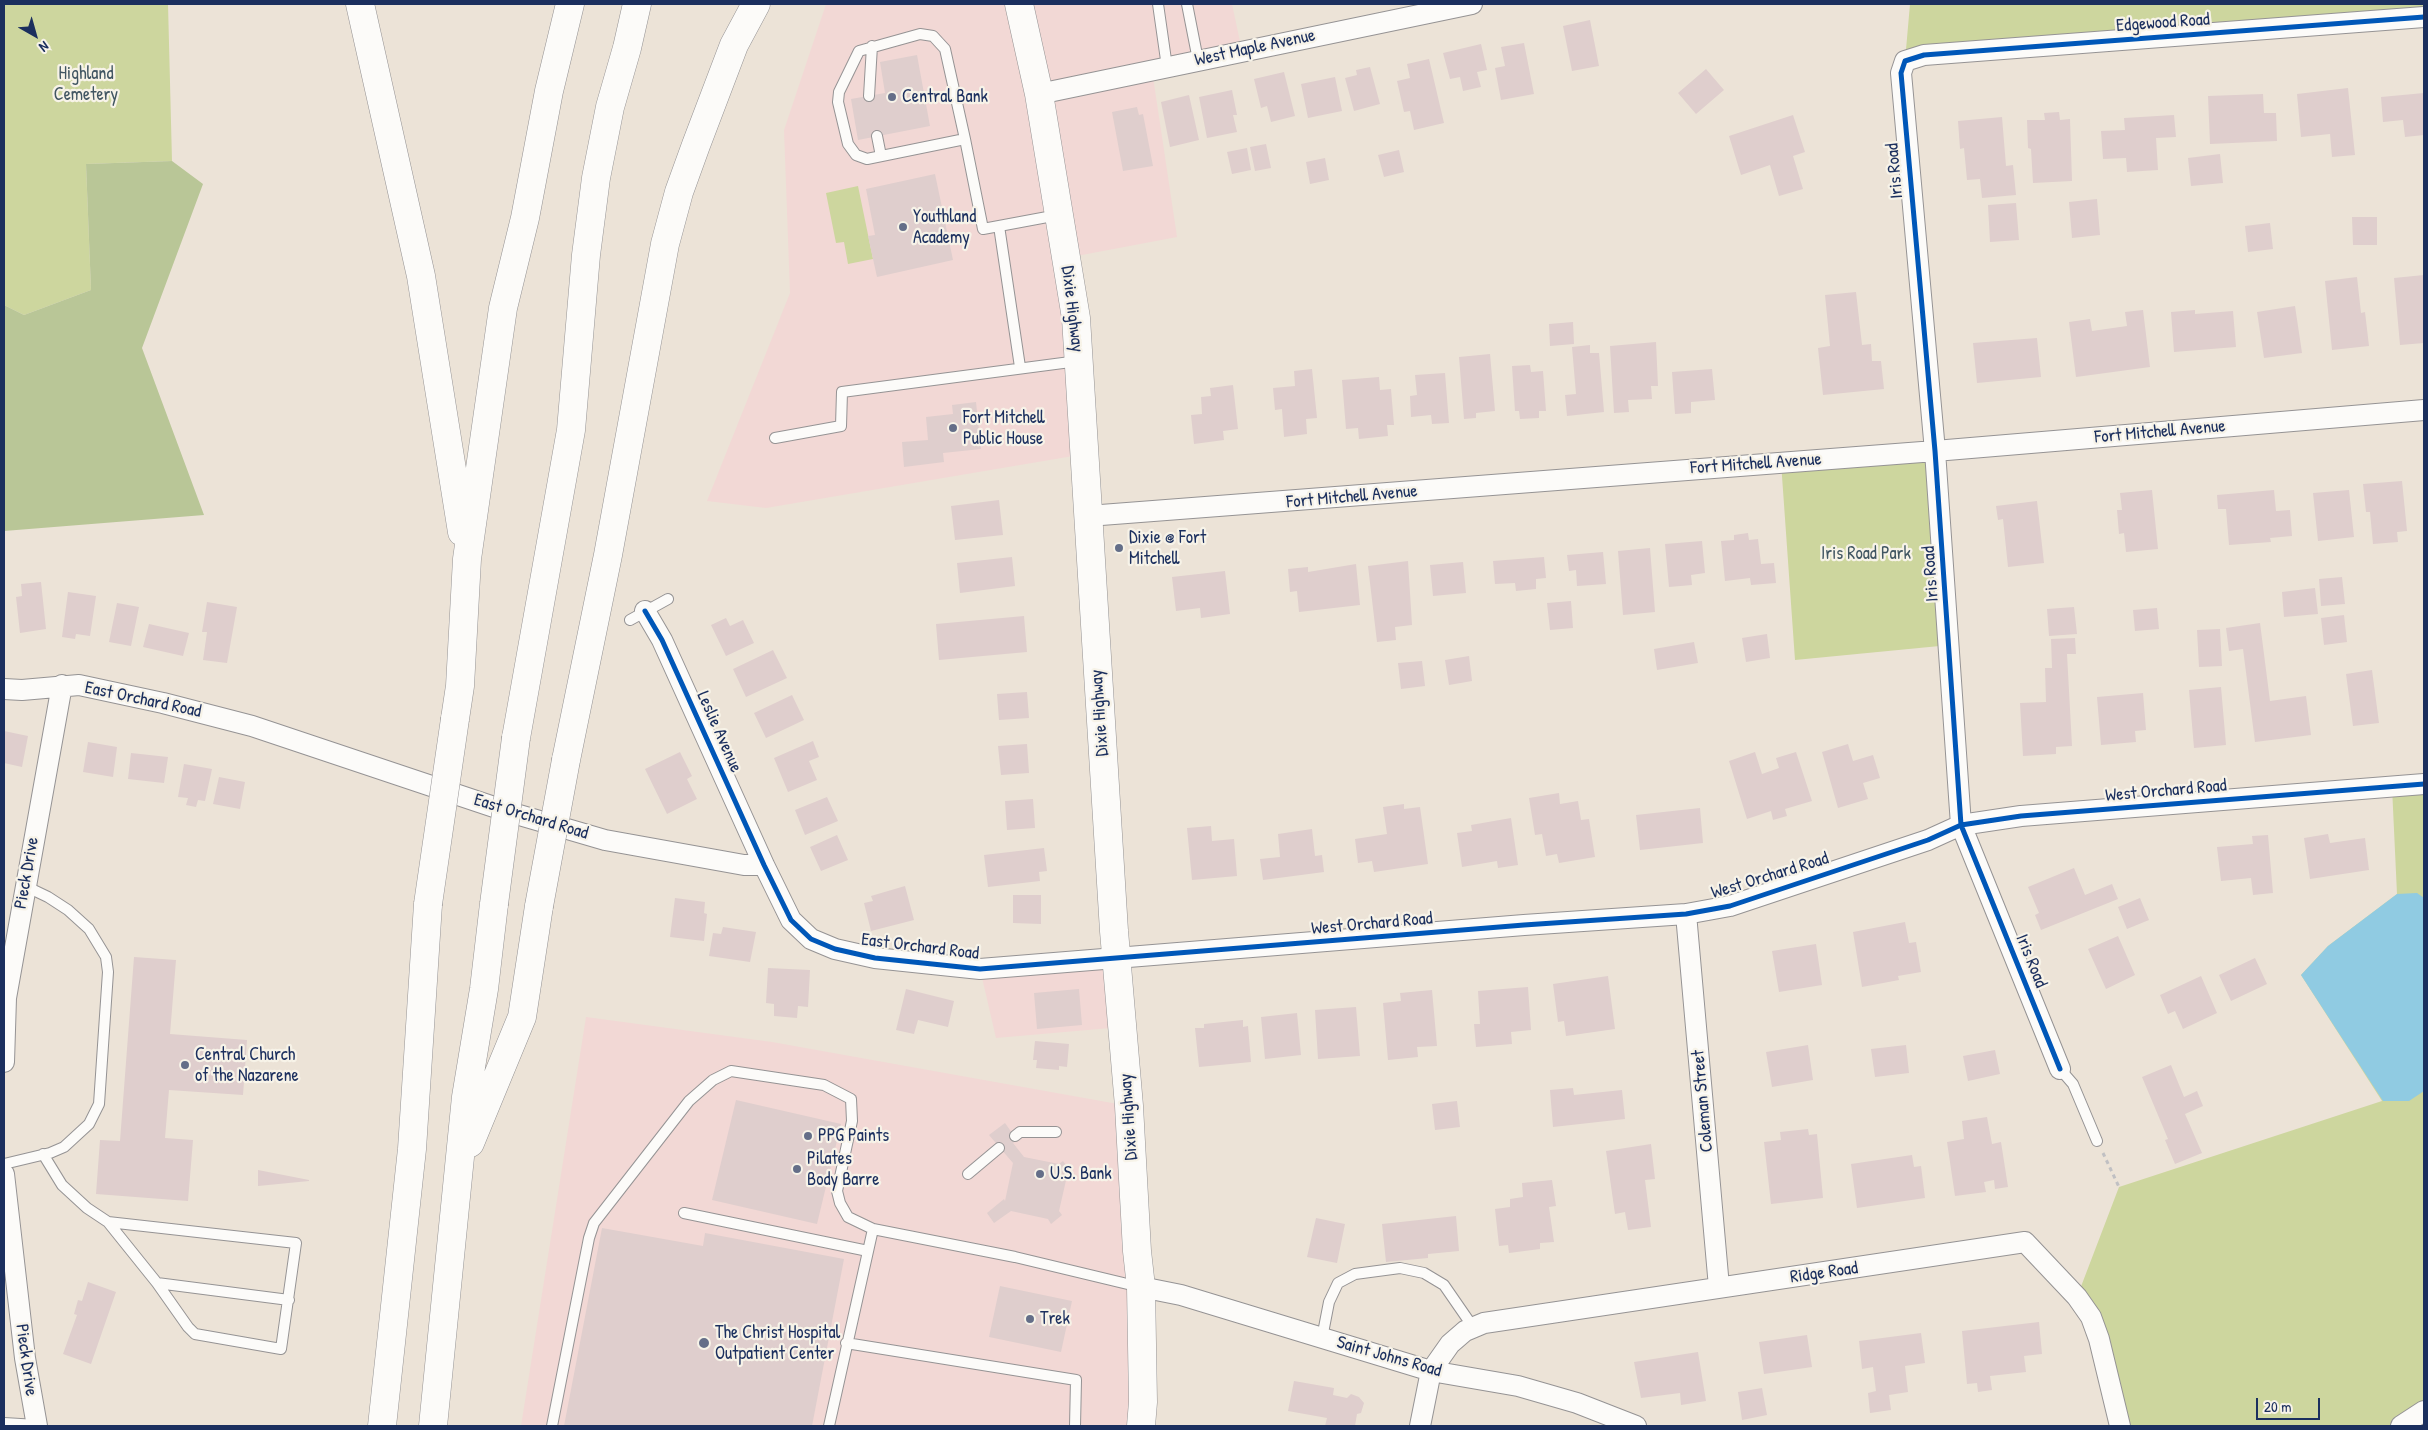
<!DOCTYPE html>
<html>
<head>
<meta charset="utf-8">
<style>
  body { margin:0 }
  #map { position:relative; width:2428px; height:1430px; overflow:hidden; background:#ece3d7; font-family:"Patrick Hand",sans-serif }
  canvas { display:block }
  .frame { position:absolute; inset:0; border:5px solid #1b2f5e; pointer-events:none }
  .north { position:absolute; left:10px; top:10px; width:50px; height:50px; -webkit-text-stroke:4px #f7f3e8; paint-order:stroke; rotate:142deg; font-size:14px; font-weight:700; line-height:20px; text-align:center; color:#1b2f5e }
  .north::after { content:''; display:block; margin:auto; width:18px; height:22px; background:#1b2f5e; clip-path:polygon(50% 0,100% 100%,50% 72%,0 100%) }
  .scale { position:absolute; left:2256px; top:1398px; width:64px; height:22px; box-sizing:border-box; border:2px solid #1b2f5e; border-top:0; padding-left:6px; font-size:15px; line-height:18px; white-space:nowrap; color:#1b2f5e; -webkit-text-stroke:4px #f7f3e8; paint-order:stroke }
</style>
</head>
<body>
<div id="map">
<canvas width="2428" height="1430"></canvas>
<div class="frame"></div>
<div class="north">N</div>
<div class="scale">20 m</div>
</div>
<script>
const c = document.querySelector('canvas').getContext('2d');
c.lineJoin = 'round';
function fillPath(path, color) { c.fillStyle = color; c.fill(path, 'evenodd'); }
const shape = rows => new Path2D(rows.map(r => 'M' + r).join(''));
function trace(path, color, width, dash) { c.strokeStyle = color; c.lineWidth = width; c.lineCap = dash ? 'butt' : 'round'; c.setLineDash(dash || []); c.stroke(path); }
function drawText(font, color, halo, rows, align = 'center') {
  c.font = font + ' "Patrick Hand",sans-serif'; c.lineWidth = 4.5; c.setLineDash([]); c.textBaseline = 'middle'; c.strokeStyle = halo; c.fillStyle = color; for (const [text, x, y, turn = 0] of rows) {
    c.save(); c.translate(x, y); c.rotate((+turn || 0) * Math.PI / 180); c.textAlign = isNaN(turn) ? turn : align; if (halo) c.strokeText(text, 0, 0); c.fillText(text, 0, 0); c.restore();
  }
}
const built = shape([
  [826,4,1232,4,1242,51,1152,70,1177,237,1066,258,1085,454,766,508,707,501,790,293,784,130],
  [1116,960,1122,1027,996,1038,980,969],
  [586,1017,772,1042,1129,1106,1141,1426,521,1426]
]);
const green = shape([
  [4,4,168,4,172,161,86,164,91,290,24,315,4,305],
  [1910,4,2424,4,2424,17,1905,61],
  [858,186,873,259,848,264,844,242,836,243,826,193],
  [1935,451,1950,645,1795,660,1781,462],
  [2424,784,2424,1426,2120,1426,2077,1297,2119,1187,2382,1101,2301,975,2328,946,2397,894,2392,787]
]);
const forest = shape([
  [172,161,203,184,142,348,204,515,4,531,4,305,24,315,91,290,86,164]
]);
const water = shape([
  [2417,893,2424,898,2424,1091,2409,1101,2383,1101,2301,975,2328,946,2397,894]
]);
const building = shape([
  [1590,20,1599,66,1572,71,1563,26],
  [1524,43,1534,94,1501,100,1495,68,1505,66,1501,47],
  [1481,44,1487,70,1477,72,1481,87,1463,91,1460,77,1450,79,1443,53],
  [917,55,930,126,858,140,851,99,885,93,880,62],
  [1429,59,1444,123,1414,130,1410,111,1404,112,1397,81,1410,78,1407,64],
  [1370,67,1380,104,1354,111,1345,78,1357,75,1356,70],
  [1706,69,1724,90,1696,114,1678,93],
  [1284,72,1295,116,1271,122,1267,106,1261,108,1254,79],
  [1335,77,1342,111,1308,118,1301,84],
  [2348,88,2355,155,2332,157,2330,134,2301,137,2297,94],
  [1232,90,1237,115,1233,115,1237,132,1207,138,1199,97],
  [2424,93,2424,135,2405,137,2403,120,2383,122,2381,97],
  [2263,94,2264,113,2276,113,2277,141,2210,144,2208,96],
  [1189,95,1199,140,1170,147,1161,102],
  [1137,107,1139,115,1143,114,1153,166,1123,171,1112,112],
  [2059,112,2060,120,2070,119,2072,181,2033,183,2031,149,2028,148,2027,120,2045,120,2044,113],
  [1793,115,1805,152,1793,156,1803,189,1779,196,1770,165,1741,175,1729,136],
  [2174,115,2176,137,2156,138,2158,170,2127,172,2126,158,2103,159,2101,131,2125,130,2124,118],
  [2002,117,2006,166,2013,165,2016,195,1982,198,1980,179,1967,180,1964,148,1960,149,1958,121],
  [1266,144,1271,168,1255,171,1250,147],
  [1247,148,1251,170,1232,174,1227,152],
  [1399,150,1404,172,1384,177,1378,155],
  [2220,154,2223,183,2191,186,2188,158],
  [1325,158,1329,180,1310,184,1306,162],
  [935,174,953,260,877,277,868,236,875,235,866,189],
  [2097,199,2100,235,2072,238,2069,202],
  [2016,203,2019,240,1990,242,1988,205],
  [2352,217,2377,217,2377,245,2353,245],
  [2270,223,2273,249,2248,252,2245,226],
  [2424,275,2424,343,2400,345,2394,278],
  [2357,277,2361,313,2365,312,2369,346,2332,350,2325,281],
  [1856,292,1862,345,1871,344,1872,361,1881,361,1884,389,1823,395,1818,348,1830,346,1825,295],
  [2295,306,2302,353,2264,358,2257,312],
  [2143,310,2150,367,2076,377,2069,322,2090,319,2092,331,2127,326,2125,312],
  [2195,310,2195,314,2233,311,2236,347,2174,352,2171,312],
  [1573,322,1574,344,1550,346,1549,324],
  [2037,338,2041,377,1977,383,1973,343],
  [1656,342,1658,386,1651,386,1652,399,1628,400,1629,412,1614,413,1610,346],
  [1590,345,1590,353,1599,353,1604,412,1567,416,1565,395,1576,394,1572,347],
  [1490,354,1495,411,1476,413,1476,418,1464,419,1459,357],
  [1530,365,1531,372,1543,371,1546,411,1539,411,1539,418,1520,419,1519,411,1515,411,1512,366],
  [1312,369,1317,418,1306,419,1307,434,1284,437,1282,409,1275,410,1273,388,1295,386,1294,371],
  [1712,369,1715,400,1691,402,1691,413,1675,414,1672,372],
  [1445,373,1449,423,1432,424,1431,415,1411,417,1410,396,1417,395,1415,375],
  [1379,377,1380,390,1391,389,1394,425,1387,425,1388,436,1359,439,1358,428,1346,429,1342,380],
  [1233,385,1238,429,1223,431,1224,440,1194,444,1191,415,1202,414,1201,397,1211,396,1210,388],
  [976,402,981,449,943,453,944,462,904,467,902,442,928,440,926,417,953,414,952,405],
  [2402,481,2407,531,2397,532,2398,542,2373,544,2370,512,2366,512,2363,484],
  [2152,490,2158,549,2126,552,2124,533,2119,534,2117,510,2122,510,2120,493],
  [2274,490,2276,511,2290,510,2292,536,2270,538,2271,542,2229,545,2226,509,2218,509,2217,495],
  [2349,490,2354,537,2318,541,2313,493],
  [999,500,1003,535,955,540,951,506],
  [2037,501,2044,563,2008,567,2003,519,1998,520,1996,506],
  [1748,533,1749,540,1758,539,1761,564,1774,563,1776,583,1751,585,1750,578,1725,581,1721,541,1734,540,1734,535],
  [1702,541,1705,573,1691,575,1692,585,1669,587,1665,544],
  [1650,548,1655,612,1623,615,1618,551],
  [1603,552,1606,584,1577,586,1576,570,1569,571,1567,555],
  [1012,557,1015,586,960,593,957,563],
  [1544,557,1546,578,1536,579,1536,589,1516,591,1515,583,1495,584,1493,561],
  [1408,561,1412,625,1395,627,1396,640,1377,642,1368,566],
  [1463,562,1466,593,1433,596,1430,565],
  [1356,564,1360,605,1299,612,1297,591,1290,592,1288,569,1308,567,1308,572],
  [1225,571,1230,614,1201,618,1200,608,1176,611,1172,577],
  [2342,577,2345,604,2321,606,2319,579],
  [41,582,46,629,20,633,16,597,22,596,21,584],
  [2315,588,2318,614,2284,617,2282,592],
  [68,592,96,596,90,636,76,634,75,639,62,637],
  [1571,601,1573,628,1550,630,1547,603],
  [207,602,237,607,227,663,203,660,207,632,202,632],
  [117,603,139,607,131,646,109,642],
  [2074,607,2077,634,2049,636,2047,609],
  [2157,608,2159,629,2135,631,2133,610],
  [2344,615,2347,642,2324,645,2321,618],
  [1024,616,1027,652,939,660,936,624],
  [726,618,730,626,743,620,754,643,726,656,711,625],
  [2260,623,2270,701,2306,696,2311,735,2255,742,2243,649,2229,651,2226,628],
  [149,624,189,633,183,656,143,647],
  [2220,629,2222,666,2199,667,2197,630],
  [1767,634,1770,658,1746,662,1742,638],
  [2075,638,2076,654,2067,654,2072,746,2056,747,2056,754,2023,756,2020,703,2046,702,2045,668,2052,668,2051,639],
  [1694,642,1698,663,1657,670,1654,649],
  [773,650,787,678,746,697,733,669],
  [1469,656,1472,681,1449,685,1445,660],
  [1422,661,1425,686,1401,689,1398,663],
  [2372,670,2379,723,2353,726,2346,674],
  [2221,687,2226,745,2194,748,2189,690],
  [1027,692,1029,718,999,720,997,694],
  [2143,693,2146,730,2135,731,2136,742,2101,745,2097,697],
  [792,695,804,720,766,738,754,713],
  [4,731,28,736,22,767,4,763],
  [813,741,819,757,809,761,817,780,788,792,774,758],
  [88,742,117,747,113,777,83,772],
  [1027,744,1029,773,1001,775,998,746],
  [1848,744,1853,761,1873,755,1880,778,1863,783,1868,799,1838,808,1822,752],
  [680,752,692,776,687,779,697,799,667,814,645,769],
  [1755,752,1762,774,1779,768,1776,758,1796,752,1812,801,1785,809,1787,816,1773,820,1771,811,1747,819,1729,761],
  [131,753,168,757,164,783,128,779],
  [184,764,212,769,205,801,198,800,196,807,186,805,188,798,178,797],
  [219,777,245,782,240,809,213,804],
  [1559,793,1560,804,1578,801,1581,820,1589,819,1595,857,1559,863,1557,854,1546,856,1542,834,1535,835,1529,798],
  [827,797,838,821,805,835,795,810],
  [1033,799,1035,828,1007,830,1005,801],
  [1404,804,1404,809,1420,807,1428,864,1374,872,1372,861,1358,863,1355,839,1387,834,1383,807],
  [1700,808,1703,843,1640,850,1636,815],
  [1511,818,1518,865,1498,868,1497,861,1462,867,1457,833,1472,831,1471,825],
  [1211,826,1212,841,1234,839,1237,876,1192,880,1187,828],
  [1312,829,1315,856,1322,855,1324,872,1263,880,1260,859,1280,857,1278,834],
  [2328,834,2330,843,2365,838,2369,870,2310,879,2304,838],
  [837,835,848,860,821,871,810,847],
  [2268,835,2273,893,2253,895,2251,878,2221,881,2217,847,2253,844,2252,836],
  [1044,848,1047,871,1039,872,1040,881,988,887,984,855],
  [2074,868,2085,895,2112,884,2118,899,2041,930,2035,915,2039,913,2028,887],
  [905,886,914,920,871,931,864,903,873,901,871,896],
  [1013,895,1041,895,1041,924,1013,923],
  [675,898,705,902,704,913,707,914,704,941,670,937],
  [2140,898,2149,920,2127,929,2118,907],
  [1905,922,1909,943,1916,942,1921,972,1898,976,1899,980,1862,987,1853,932],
  [723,927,756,932,750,962,709,956,713,933,721,934],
  [2118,936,2135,975,2106,989,2088,949],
  [1816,944,1822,985,1779,992,1772,951],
  [134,957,176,960,170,1034,247,1040,243,1095,169,1090,165,1138,193,1140,188,1201,96,1194,100,1140,120,1141],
  [2255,958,2267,984,2231,1001,2219,975],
  [768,968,810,970,808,1007,798,1006,797,1018,774,1016,774,1004,766,1003],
  [1608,976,1615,1029,1566,1036,1564,1021,1558,1022,1553,984],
  [2201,976,2217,1013,2183,1029,2175,1011,2168,1014,2160,995],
  [1528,987,1531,1030,1511,1032,1512,1044,1476,1047,1474,1024,1480,1024,1478,991],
  [906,989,954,1001,948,1027,918,1020,914,1034,896,1030],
  [1079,989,1082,1025,1037,1029,1034,993],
  [1432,990,1437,1046,1417,1047,1418,1057,1388,1060,1383,1003,1401,1001,1400,993],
  [1356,1007,1360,1056,1318,1059,1315,1010],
  [1297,1013,1301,1055,1265,1059,1261,1017],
  [1243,1020,1243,1027,1248,1026,1251,1062,1199,1067,1195,1028,1204,1028,1204,1024],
  [1035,1041,1069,1044,1067,1067,1059,1066,1059,1070,1036,1068,1037,1060,1033,1060],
  [1808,1045,1813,1080,1772,1087,1766,1052],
  [1906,1045,1909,1073,1875,1077,1871,1049],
  [1995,1050,2000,1074,1968,1081,1963,1056],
  [2171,1065,2184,1097,2197,1091,2203,1106,2185,1114,2202,1153,2175,1164,2165,1140,2168,1139,2142,1077],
  [1573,1088,1574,1095,1622,1090,1625,1119,1553,1127,1550,1090],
  [736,1100,841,1124,817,1224,712,1200],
  [1457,1101,1460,1127,1435,1130,1432,1104],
  [1987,1117,1992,1144,2001,1142,2008,1187,1995,1189,1994,1180,1984,1182,1986,1192,1955,1196,1947,1142,1964,1139,1962,1121],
  [1005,1123,1017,1140,1013,1143,1024,1157,1059,1164,1063,1161,1071,1172,1067,1176,1059,1211,1062,1215,1051,1224,1048,1219,1011,1211,994,1223,987,1213,1004,1199,1005,1201,1013,1163,989,1135],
  [1808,1129,1809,1135,1817,1134,1823,1198,1771,1204,1764,1142,1781,1140,1780,1132],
  [1651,1144,1655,1179,1645,1180,1651,1227,1628,1230,1625,1212,1615,1214,1606,1151],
  [1912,1155,1914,1167,1921,1166,1925,1198,1857,1208,1851,1164],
  [258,1170,309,1180,309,1181,258,1186],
  [1552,1180,1556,1206,1549,1207,1554,1242,1540,1243,1540,1249,1509,1253,1508,1245,1499,1246,1495,1209,1510,1207,1510,1199,1523,1197,1522,1183],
  [1456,1216,1459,1251,1428,1254,1428,1258,1386,1262,1382,1224],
  [1316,1218,1345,1224,1337,1263,1307,1257],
  [602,1228,703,1246,705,1233,844,1259,812,1426,564,1426],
  [88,1282,116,1292,91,1364,63,1354,77,1315,74,1314,78,1300,82,1301],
  [1000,1286,1072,1301,1061,1352,989,1337],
  [2039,1322,2042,1354,2024,1356,2026,1372,1990,1376,1992,1390,1978,1392,1977,1383,1967,1384,1962,1331],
  [1921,1333,1925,1363,1905,1366,1908,1392,1889,1395,1891,1410,1870,1413,1868,1393,1876,1391,1873,1367,1862,1369,1859,1341],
  [1807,1335,1812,1367,1764,1374,1759,1342],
  [1698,1352,1706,1401,1681,1405,1680,1393,1641,1398,1634,1362],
  [1294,1381,1334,1388,1333,1395,1347,1398,1351,1394,1359,1397,1364,1403,1361,1413,1357,1414,1355,1426,1325,1426,1327,1418,1288,1411],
  [1762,1388,1767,1415,1742,1420,1738,1392]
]);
const path = shape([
  [2103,1153,2119,1187]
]);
const lane = shape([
  [1158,4,1167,67],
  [1187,4,1198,60],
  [869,96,872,46],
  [877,136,881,156],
  [965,139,867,159,856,155,848,144,838,102,839,92,859,51,920,34,933,36,945,49,965,139,983,229,1058,215],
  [999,226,1020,367],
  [775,438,841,426,842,392,1078,361],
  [630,620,668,599],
  [2060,1069,2073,1084,2097,1141],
  [1015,1136,1020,1132,1056,1132],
  [43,1154,62,1185,87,1208,108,1222,157,1283,188,1327,195,1334,281,1349,296,1243,108,1222],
  [4,1164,50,1153,64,1147,89,1124,99,1104,108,972,106,957,89,929,68,910,48,897,25,886],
  [968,1174,999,1148],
  [684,1213,868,1251],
  [157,1283,289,1300],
  [1322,1338,1329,1302,1338,1283,1355,1274,1400,1268,1424,1273,1444,1285,1473,1327],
  [846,1343,1076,1380,1075,1426],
  [4,1423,37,1425],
  [552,1426,589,1238,594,1223,689,1101,713,1080,731,1071,824,1085,851,1099,852,1121,837,1191,840,1203,848,1217,873,1229,1015,1257,1140,1287],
  [829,1426,873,1229]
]);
const street = shape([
  [1039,94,1472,4],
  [1088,516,1935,451,2424,410],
  [645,611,662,640,764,865,791,920,811,939,835,949,875,958,980,969,1524,925,1686,914,1730,906,1928,840,1961,825,2021,816,2424,784],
  [4,689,22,690,79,685,163,703,252,726,509,812,605,840,744,865,764,865],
  [1686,914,1719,1287],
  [4,1062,6,998,62,685],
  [2060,1069,1961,825,1935,451,1901,73,1905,61,1924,55,2424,17],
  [4,1174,25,1358,37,1426],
  [1141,1287,1181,1295,1431,1371,1518,1386,1577,1403,1636,1426],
  [1420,1426,1431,1371,1450,1344,1465,1331,1484,1323,2025,1242,2077,1297,2091,1317,2099,1339,2120,1426],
  [2401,1426,2424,1411]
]);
const primary = shape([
  [1019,4,1039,94,1076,318,1114,931,1129,1106,1137,1251,1141,1287,1143,1402,1141,1426]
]);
const highway = shape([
  [360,4,421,276,462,532],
  [455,719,460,686,467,559,503,308,525,218,549,91,570,4],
  [516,738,571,430,586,255,596,178,610,107,627,48,637,4],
  [566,760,608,555,665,244,679,192,696,145,734,45,756,4],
  [470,1143,522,1017,539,906],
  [382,1426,412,1149,428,904],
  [433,1426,466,1097,484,989,494,904]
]);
const highwayBridge = shape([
  [428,904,455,719],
  [494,904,516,738],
  [539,906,566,760]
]);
const cycleway = shape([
  [645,611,662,640,764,865,791,920,811,939,835,949,875,958,980,969,1524,925,1686,914,1730,906,1928,840,1961,825,2021,816,2424,784],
  [2060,1069,1961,825,1935,451,1901,73,1905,61,1924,55,2424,17]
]);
const markers = [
  [892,97,5,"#646e88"],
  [903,227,5,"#646e88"],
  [953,428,5,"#646e88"],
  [1119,548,5,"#646e88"],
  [185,1065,5,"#646e88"],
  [808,1136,5,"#646e88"],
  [797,1169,5,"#646e88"],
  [1040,1174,5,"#646e88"],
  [1030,1319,5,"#646e88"],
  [704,1343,6,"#646e88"]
];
const streetNames = [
  ["Edgewood Road",2163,23,-4],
  ["West Maple Avenue",1255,48,-12],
  ["Iris Road",1895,171,-95],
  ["Dixie Highway",1072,309,83],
  ["Fort Mitchell Avenue",2160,432,-5],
  ["Fort Mitchell Avenue",1756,464,-4],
  ["Fort Mitchell Avenue",1352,497,-5],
  ["Iris Road",1931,574,-94],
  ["East Orchard Road",143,700,12],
  ["Dixie Highway",1100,713,-94],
  ["Leslie Avenue",719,732,66],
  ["West Orchard Road",2166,791,-5],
  ["East Orchard Road",531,817,17],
  ["Pieck Drive",27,873,-80],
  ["West Orchard Road",1770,876,-17],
  ["West Orchard Road",1372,924,-5],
  ["East Orchard Road",920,947,7],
  ["Iris Road",2031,961,68],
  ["Coleman Street",1703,1101,-95],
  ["Dixie Highway",1129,1117,-94],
  ["Ridge Road",1824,1273,-8],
  ["Saint Johns Road",1389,1357,16],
  ["Pieck Drive",26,1360,82]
];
const parkNames = [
  ["Highland",86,74],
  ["Cemetery",86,95],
  ["Iris Road Park",1866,554]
];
const poiNames = [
  ["Central Bank",902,97],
  ["Youthland",913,217],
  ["Academy",913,238],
  ["Fort Mitchell",963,418],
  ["Public House",963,439],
  ["Dixie @ Fort",1129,538],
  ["Mitchell",1129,559],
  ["Central Church",195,1055],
  ["of the Nazarene",195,1076],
  ["PPG Paints",818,1136],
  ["Pilates",807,1159],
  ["Body Barre",807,1180],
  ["U.S. Bank",1050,1174],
  ["Trek",1040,1319],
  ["The Christ Hospital",715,1333],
  ["Outpatient Center",715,1354]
];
fillPath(built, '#f2d8d5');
fillPath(green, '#cdd69e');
fillPath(forest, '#b9c697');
fillPath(water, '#90cbe2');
fillPath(building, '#dfcecd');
trace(lane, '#959394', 12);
trace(street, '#959394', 22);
trace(primary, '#959394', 29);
trace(highway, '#959394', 29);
trace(path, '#c0c0c3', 3, [4, 4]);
trace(lane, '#fcfbf9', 10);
trace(street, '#fcfbf9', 20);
trace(primary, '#fcfbf9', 28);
trace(highway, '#fcfbf9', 28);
trace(highwayBridge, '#959394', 29, []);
trace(highwayBridge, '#fcfbf9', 28);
trace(cycleway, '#0057b8', 5);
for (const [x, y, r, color] of markers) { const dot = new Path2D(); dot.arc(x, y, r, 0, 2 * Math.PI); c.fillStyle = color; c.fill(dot); trace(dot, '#f7f3e8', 2); }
drawText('18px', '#1b2f5e', '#f7f3e8', streetNames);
drawText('18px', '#415662', '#f7f3e8', parkNames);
drawText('18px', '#1b2f5e', '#f7f3e8', poiNames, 'left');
</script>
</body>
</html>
